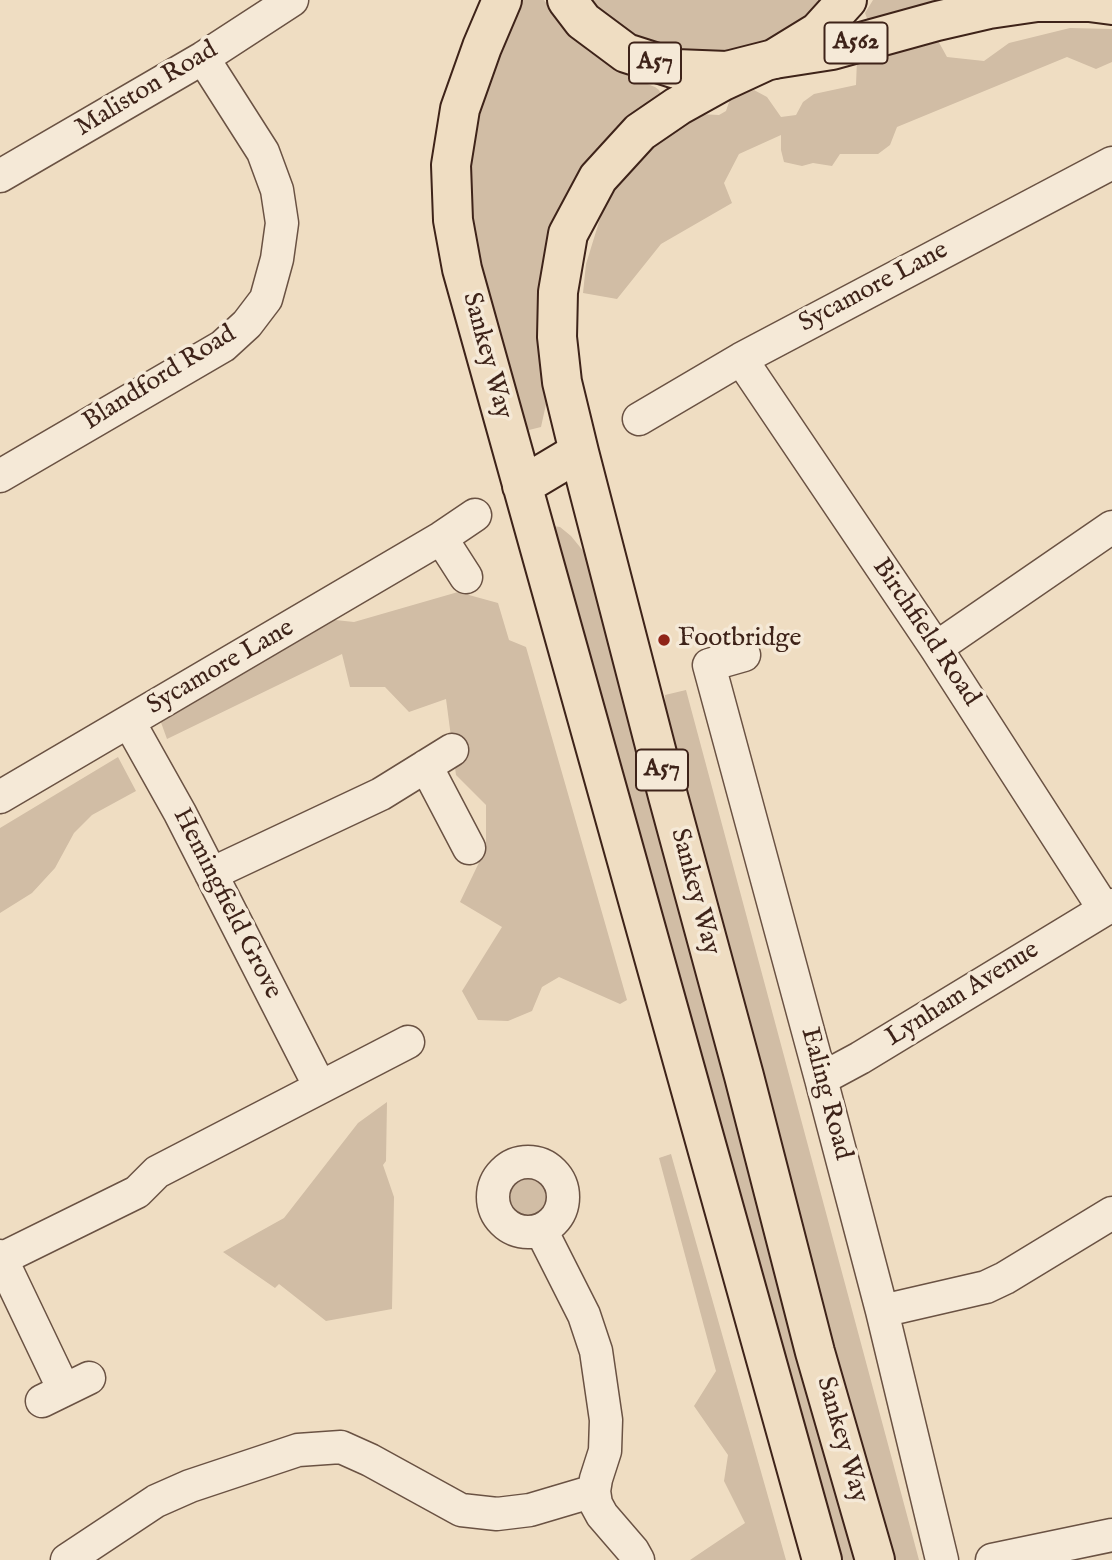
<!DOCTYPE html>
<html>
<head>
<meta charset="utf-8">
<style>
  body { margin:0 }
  canvas { display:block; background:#efddc2 }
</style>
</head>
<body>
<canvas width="1112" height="1560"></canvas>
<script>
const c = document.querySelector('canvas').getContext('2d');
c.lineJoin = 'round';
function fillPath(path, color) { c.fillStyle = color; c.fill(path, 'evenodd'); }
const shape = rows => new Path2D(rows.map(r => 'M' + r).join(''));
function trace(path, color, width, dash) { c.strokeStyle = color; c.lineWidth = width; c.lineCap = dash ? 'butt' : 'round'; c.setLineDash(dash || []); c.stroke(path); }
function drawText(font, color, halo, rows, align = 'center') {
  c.font = font + ' "IM FELL English",serif'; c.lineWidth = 7; c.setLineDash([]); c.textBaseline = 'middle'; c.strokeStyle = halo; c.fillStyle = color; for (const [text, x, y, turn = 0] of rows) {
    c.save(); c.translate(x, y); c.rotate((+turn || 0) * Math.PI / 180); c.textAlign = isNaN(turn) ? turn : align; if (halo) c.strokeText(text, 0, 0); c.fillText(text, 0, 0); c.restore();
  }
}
const green = shape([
  [520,0,544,0,565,30,588,51,611,67,632,78,655,87,659,90,663,98,602,149,541,427,525,431,479,276,467,192,481,93],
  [591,0,826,0,790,32,740,51,687,53,635,36,596,7],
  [873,0,964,0,868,21,865,13],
  [1070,28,1112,29,1112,62,1096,69,1067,57,897,127,890,145,878,154,840,154,832,166,813,163,802,166,784,162,781,150,781,135,739,154,724,183,732,203,661,244,617,299,583,293,586,264,607,196,653,142,699,114,719,115,726,111,730,99,754,90,767,97,781,117,796,115,803,102,814,94,856,85,857,59,936,37,947,57,984,61,1009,43],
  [553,526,560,527,571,536,588,557,857,1560,838,1560],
  [458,592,498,603,509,640,526,647,627,1000,620,1004,559,977,542,987,532,1011,508,1021,478,1020,462,991,502,927,460,902,486,848,486,805,456,775,446,699,409,712,385,687,350,687,342,654,167,739,159,717,326,619,354,622],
  [686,690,919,1560,884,1560,667,763,665,695],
  [118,757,136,791,92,815,74,833,55,868,32,893,0,913,0,828],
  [387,1102,386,1161,383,1165,394,1197,392,1309,326,1321,279,1284,275,1288,223,1252,284,1218,358,1123],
  [671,1154,786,1560,690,1560,745,1523,724,1481,728,1455,694,1406,716,1371,659,1158],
  '503 1198a23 23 0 1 1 46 0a23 23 0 1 1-46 0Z'
]);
const street = shape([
  [0,176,203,58,292,0],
  [741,359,936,648,1104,909],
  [639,419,741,359,1112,163],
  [0,476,223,346,247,324,266,299,277,259,282,223,277,190,263,152,203,58],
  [441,538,466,577],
  [936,648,1112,527],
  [744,655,709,665,821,1079,882,1311,942,1560],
  [129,722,180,813,320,1087],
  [426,766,469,848],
  [0,797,441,538,475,515],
  [211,874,381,794,452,750],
  [821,1079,860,1058,1112,905],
  '493 1197a35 35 0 1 1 70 0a35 35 0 1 1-70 0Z',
  [541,1230,584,1315,596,1351,606,1420,605,1451,596,1479,594,1491,596,1504,602,1515,633,1551,638,1560],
  [0,1256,64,1390],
  [1,1259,137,1192,157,1172,408,1042],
  [882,1311,986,1287,1005,1278,1112,1213],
  [42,1401,89,1378],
  [67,1560,156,1501,190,1486,298,1450,341,1447,370,1460,461,1510,497,1514,530,1510,594,1491],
  [992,1560,1112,1535]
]);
const primary = shape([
  [774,59,832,50,937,21,989,9,1037,2,1089,2,1112,5]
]);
const highway = shape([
  [502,0,482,47,460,109,451,165,453,220,462,269,822,1560],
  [567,0,583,21,626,53,676,69,727,71,774,59,818,32,847,0],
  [764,62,723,81,678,106,640,132,598,178,568,234,558,292,557,337,562,382,579,452,668,796,744,1076,815,1352,875,1560],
  [522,486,579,452]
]);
const markers = [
  [664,640,7,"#8f2418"]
];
const shields = [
  [856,43,63],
  [655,63,52],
  [662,770,52]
];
const shieldNames = [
  ["A562",856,43],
  ["A57",655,63],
  ["A57",662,770]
];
const streetNames = [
  ["Maliston Road",147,90,-31],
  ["Sycamore Lane",874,288,-28],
  ["Sankey Way",486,356,75],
  ["Blandford Road",160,379,-32],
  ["Birchfield Road",925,633,56],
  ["Sycamore Lane",221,668,-30],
  ["Sankey Way",694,892,75],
  ["Hemingfield Grove",226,904,63],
  ["Lynham Avenue",963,995,-32],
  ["Ealing Road",825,1094,75],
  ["Sankey Way",841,1440,74]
];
const poiNames = [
  ["Footbridge",678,640]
];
fillPath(green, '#d1bda5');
trace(street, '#6a5243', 35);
trace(primary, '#3e2319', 42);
trace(highway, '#3e2319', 42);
trace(street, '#f5e9d7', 32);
trace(primary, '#efddc2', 38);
trace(highway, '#efddc2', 38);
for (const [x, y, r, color] of markers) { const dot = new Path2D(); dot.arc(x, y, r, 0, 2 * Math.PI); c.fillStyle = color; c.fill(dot); trace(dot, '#f5e9d7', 2.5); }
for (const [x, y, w] of shields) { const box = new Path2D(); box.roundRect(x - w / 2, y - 20.5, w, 41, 5); c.fillStyle = '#f5e9d7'; c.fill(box); trace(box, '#3e2319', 2); }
drawText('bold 24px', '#3e2319', null, shieldNames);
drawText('26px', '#3e2319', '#f5e9d7', streetNames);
drawText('26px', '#3e2319', '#f5e9d7', poiNames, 'left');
</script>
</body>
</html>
